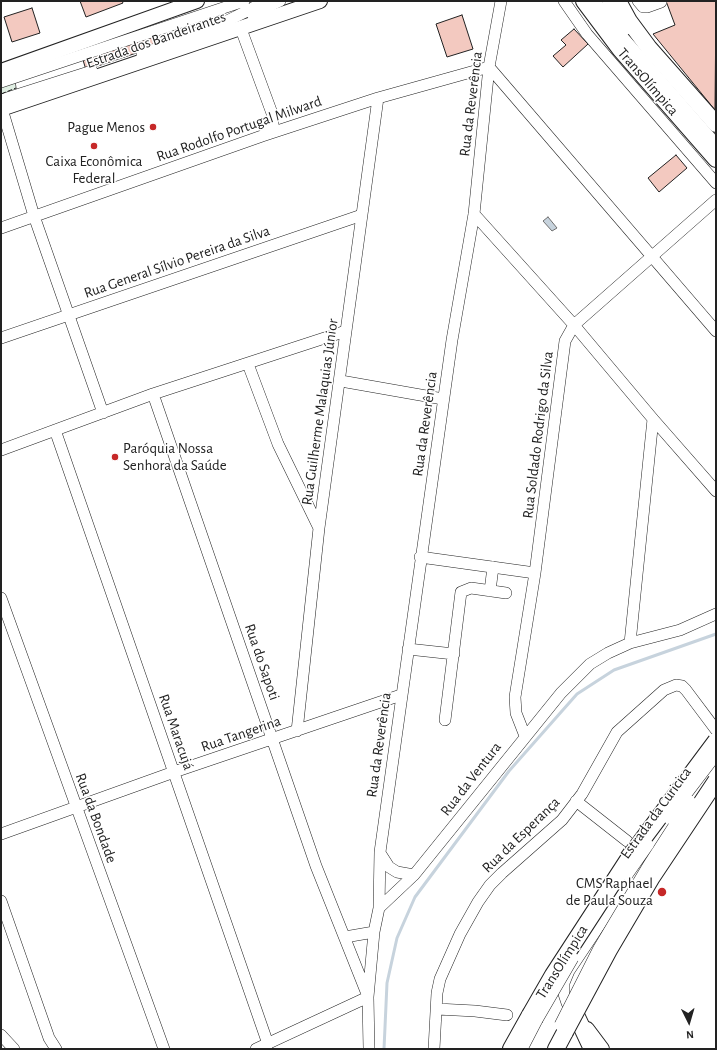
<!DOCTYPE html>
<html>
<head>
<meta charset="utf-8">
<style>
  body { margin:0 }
  #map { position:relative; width:717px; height:1050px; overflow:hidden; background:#fff; font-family:"Alegreya Sans",sans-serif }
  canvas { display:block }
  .frame { position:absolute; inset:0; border:2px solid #222; pointer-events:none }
  .north { position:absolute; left:669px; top:1002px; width:40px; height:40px; -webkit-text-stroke:3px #fff; paint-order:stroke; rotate:175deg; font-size:11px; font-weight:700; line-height:16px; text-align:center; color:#222 }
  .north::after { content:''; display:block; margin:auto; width:14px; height:18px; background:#222; clip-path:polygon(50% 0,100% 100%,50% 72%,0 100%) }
</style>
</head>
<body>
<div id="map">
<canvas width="717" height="1050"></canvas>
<div class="frame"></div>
<div class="north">N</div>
</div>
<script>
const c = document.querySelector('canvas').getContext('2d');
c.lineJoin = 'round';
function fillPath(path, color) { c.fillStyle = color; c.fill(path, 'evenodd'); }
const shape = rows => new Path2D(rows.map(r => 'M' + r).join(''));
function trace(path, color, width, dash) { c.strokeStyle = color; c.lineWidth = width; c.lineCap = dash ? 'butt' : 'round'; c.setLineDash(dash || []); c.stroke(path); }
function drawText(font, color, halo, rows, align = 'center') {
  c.font = font + ' "Alegreya Sans",sans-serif'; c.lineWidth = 3; c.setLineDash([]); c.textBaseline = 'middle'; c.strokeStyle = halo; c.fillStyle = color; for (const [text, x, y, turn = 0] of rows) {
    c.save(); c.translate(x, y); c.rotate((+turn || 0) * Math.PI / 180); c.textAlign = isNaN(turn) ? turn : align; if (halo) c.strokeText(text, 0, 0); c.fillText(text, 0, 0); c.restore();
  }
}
const green = shape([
  [15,82,17,92,1,98,1,87,15,82]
]);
const water = shape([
  [548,217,557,228,552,231,543,221,548,217]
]);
const stream = shape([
  [384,1049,387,983,397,938,415,897,509,771,577,694,614,670,716,634]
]);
const building = shape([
  [80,1,122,1,123,3,86,17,80,1],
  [666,1,716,1,715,110,653,34,675,25,666,1],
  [32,8,40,33,12,42,4,17,32,8],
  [462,15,473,49,447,57,436,24,462,15],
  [574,29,588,44,563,67,553,56,566,45,561,40,574,29],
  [163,33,166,43,86,70,83,60,163,33],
  [676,155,687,168,659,192,648,178,676,155]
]);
const minor = shape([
  [564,1,587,34,716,183],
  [595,1,608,20,716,144],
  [608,1,626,29],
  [638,1,643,7,647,7,661,2],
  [252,14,280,1],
  [241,29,273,116,273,126,263,135],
  [142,54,219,25,253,8,262,1],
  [489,67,716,331],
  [1,82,244,1],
  [1,100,92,71],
  [2,109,34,216,103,413],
  [474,214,574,325,653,419,716,491],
  [1,228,262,136,378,98,489,67],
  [1,338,362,215],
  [248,364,278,444,319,528],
  [341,381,443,399],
  [153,394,316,866,367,994],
  [55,430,268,1044],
  [1,450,153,394,346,331],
  [420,557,535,573],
  [490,591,493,567],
  [1,598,164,1049],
  [630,643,653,419],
  [408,649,454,654],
  [445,720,461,592,471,588,506,593],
  [297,731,319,528,378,98],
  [525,736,516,713,515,697,535,573,565,341,574,325,716,200],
  [576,801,627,841],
  [1,834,174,772,401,695],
  [380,853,389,867,397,872,414,875],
  [1,901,49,1038,56,1049],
  [379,908,414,875,561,693,590,664,608,653,630,643,680,630,716,614],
  [345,937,374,932],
  [437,1009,475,1011,507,1015],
  [574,1013,567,1003,564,994,564,983,569,971,647,854,678,811],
  [1,1035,14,1049],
  [256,1049,368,997],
  [369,1049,368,997,374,932,379,908,380,852,452,340,474,214,489,67,501,1],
  [434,1049,437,993,440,979,460,934,478,902,490,885,502,873,562,820,582,794,617,732,664,690,676,685,682,686,686,690,716,730],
  [522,1049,537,1020]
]);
const major = shape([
  [1,71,197,1],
  [1,109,320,1],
  [587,1029,602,1049]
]);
const highway = shape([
  [584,1,620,49,716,159],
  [618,1,629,21,649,48,716,124],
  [577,1017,592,1049],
  [511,1049,530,1015],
  [556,1049,565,1032]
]);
const minorBridge = shape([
  [668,818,716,755],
  [627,875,648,845],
  [537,1020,573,958],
  [560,1025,599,948,648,866,690,801]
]);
const highwayBridge = shape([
  [530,1015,553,975,631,855,716,741],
  [565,1032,609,950,652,877,716,781]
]);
const fence = shape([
  [1,94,16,88]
]);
const markers = [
  [153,127,4,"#c62828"],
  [94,146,4,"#c62828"],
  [115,457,4,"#c62828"],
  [662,892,5,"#c62828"]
];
const streetNames = [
  ["Estrada dos Bandeirantes",156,40,-19],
  ["TransOlímpica",648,82,49],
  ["Rua da Reverência",471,104,-83],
  ["Rua Rodolfo Portugal Milward",239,129,-19],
  ["Rua General Sílvio Pereira da Silva",177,262,-19],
  ["Rua Guilherme Malaquias Júnior",320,412,-82],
  ["Rua da Reverência",425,424,-82],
  ["Rua Soldado Rodrigo da Silva",538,435,-83],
  ["Rua do Sapoti",262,662,71],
  ["Rua Maracujá",176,732,71],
  ["Rua Tangerina",241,734,-19],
  ["Rua da Reverência",379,745,-82],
  ["Rua da Ventura",471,779,-52],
  ["Estrada da Curicica",656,813,-54],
  ["Rua da Bondade",96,818,70],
  ["Rua da Esperança",521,835,-44],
  ["TransOlímpica",562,962,-58]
];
const poiNames = [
  ["Pague Menos",145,127],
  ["Caixa Econômica",94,161,"center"],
  ["Federal",94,178,"center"],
  ["Paróquia Nossa",123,448,"left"],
  ["Senhora da Saúde",123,465,"left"],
  ["CMS Raphael",653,883],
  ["de Paula Souza",653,900]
];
fillPath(green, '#e0efe3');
trace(green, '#6f6f6f', 1);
fillPath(water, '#c7d3dd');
trace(water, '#6f6f6f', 1);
trace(stream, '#c7d3dd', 3);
fillPath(building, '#f3c9c0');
trace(building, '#222', 1);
trace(minor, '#222', 12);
trace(major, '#222', 16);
trace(highway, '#222', 18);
trace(minor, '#fff', 11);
trace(major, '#fff', 14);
trace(highway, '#fff', 16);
trace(minorBridge, '#222', 12, []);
trace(highwayBridge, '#222', 18, []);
trace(minorBridge, '#fff', 11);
trace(highwayBridge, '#fff', 16);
trace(fence, '#222', 1, [5, 2]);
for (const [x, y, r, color] of markers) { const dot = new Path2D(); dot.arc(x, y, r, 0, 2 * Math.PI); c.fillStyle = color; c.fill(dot); trace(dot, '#fff', 1.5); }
drawText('15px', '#222', '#fff', streetNames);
drawText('15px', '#222', '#fff', poiNames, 'right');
</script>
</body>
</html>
